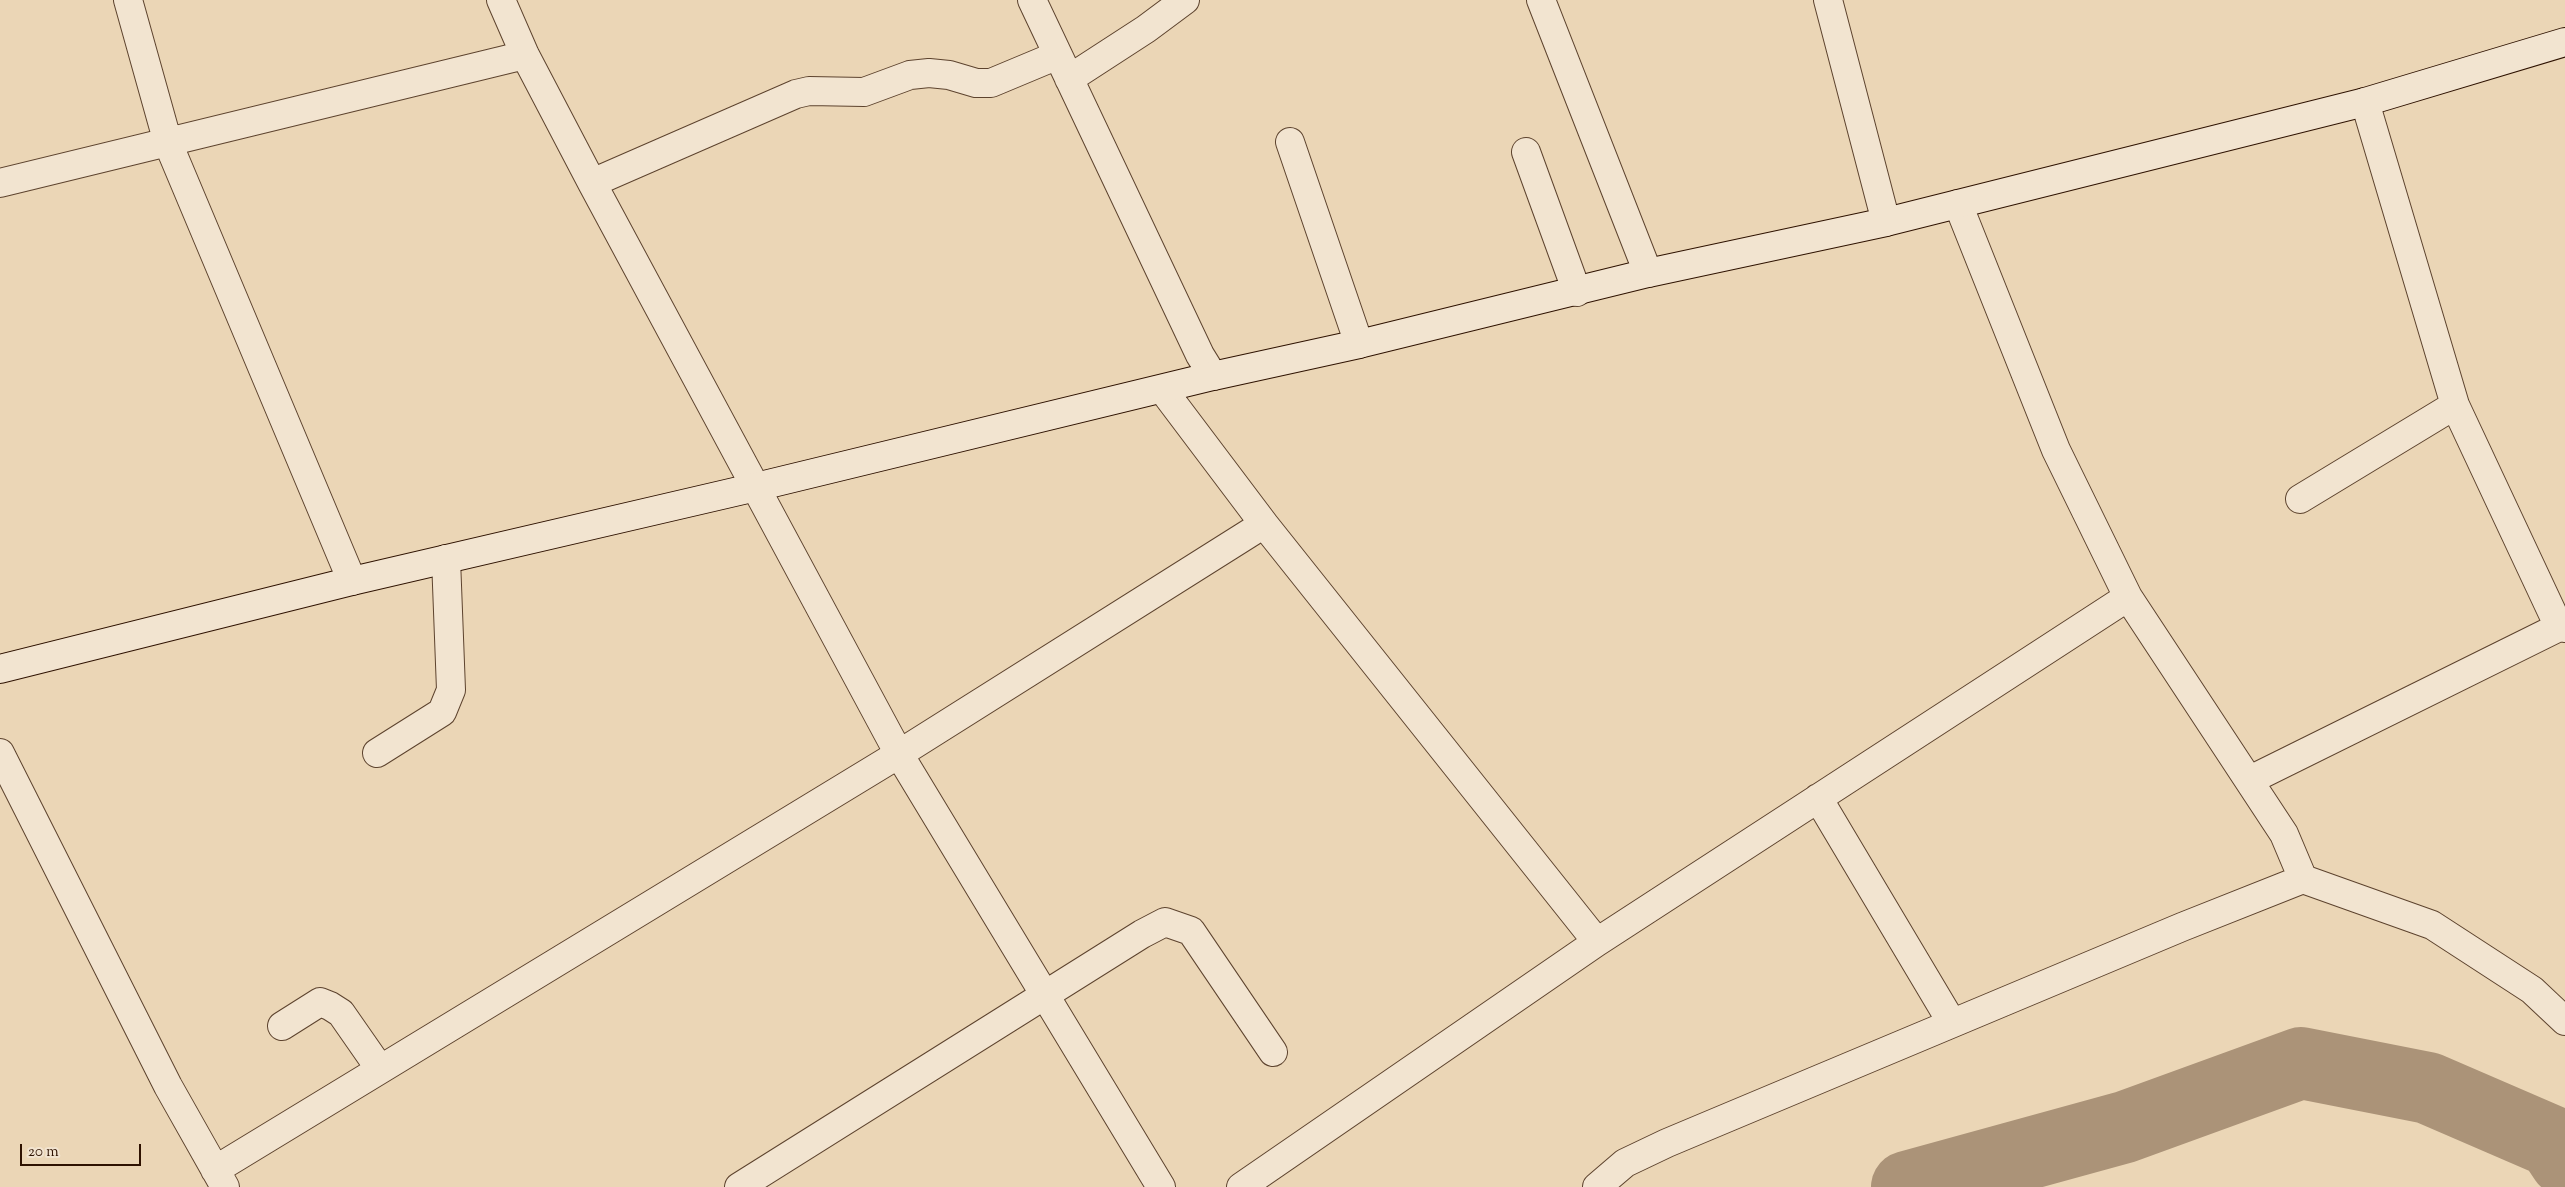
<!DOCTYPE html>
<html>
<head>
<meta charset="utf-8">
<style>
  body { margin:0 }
  #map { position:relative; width:2565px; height:1187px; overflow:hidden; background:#ebd6b6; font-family:"Sorts Mill Goudy",serif }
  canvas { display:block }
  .scale { position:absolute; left:20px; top:1144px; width:121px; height:22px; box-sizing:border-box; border:2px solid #2e1201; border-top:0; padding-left:6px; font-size:15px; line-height:18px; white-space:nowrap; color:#2e1201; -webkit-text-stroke:4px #f2e4d0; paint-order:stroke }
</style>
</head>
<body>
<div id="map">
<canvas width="2565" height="1187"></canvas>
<div class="scale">20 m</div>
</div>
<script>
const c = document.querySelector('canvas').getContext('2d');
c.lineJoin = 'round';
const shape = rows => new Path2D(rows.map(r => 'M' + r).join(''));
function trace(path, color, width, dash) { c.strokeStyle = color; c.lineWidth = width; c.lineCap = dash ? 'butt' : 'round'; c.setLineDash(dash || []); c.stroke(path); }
const river = shape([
  [1907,1187,2125,1127,2301,1063,2428,1088,2553,1142,2565,1160]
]);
const street = shape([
  [128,0,168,143,352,581],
  [501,0,525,55,592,183,899,754,1161,1187],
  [1032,0,1200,355,1213,376],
  [1541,0,1648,273],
  [1828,0,1886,222],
  [1069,79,1146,29,1185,0],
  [2365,102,2455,405,2559,627,2565,628],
  [1290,142,1359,344],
  [1526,152,1577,292],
  [0,183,525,55],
  [592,183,796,94,809,91,864,92,910,75,929,73,949,75,976,83,991,83,1058,55],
  [1163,390,1264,524,1597,942],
  [2300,499,2455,405],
  [0,753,168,1086,225,1187],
  [377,753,442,712,451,690,446,559],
  [2250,780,2559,627],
  [1818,798,1952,1023],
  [2303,879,2432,925,2532,990,2565,1021],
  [282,1026,320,1002,330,1006,341,1013,380,1069],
  [215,1170,899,754,1264,524],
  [739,1187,1142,934,1165,922,1191,931,1273,1052],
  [1241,1187,1597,942,2128,597],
  [1597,1187,1625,1163,1667,1143,2182,927,2303,879,2284,834,2128,597,2056,450,1958,204]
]);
const secondary = shape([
  [0,669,352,581,756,487,1213,376,1359,344,1648,273,1886,222,2365,102,2565,42]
]);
trace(river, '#ab9378', 72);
trace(street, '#5d432e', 30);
trace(secondary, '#2e1201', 30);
trace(street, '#f2e4d0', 28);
trace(secondary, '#f2e4d0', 28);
</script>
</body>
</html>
